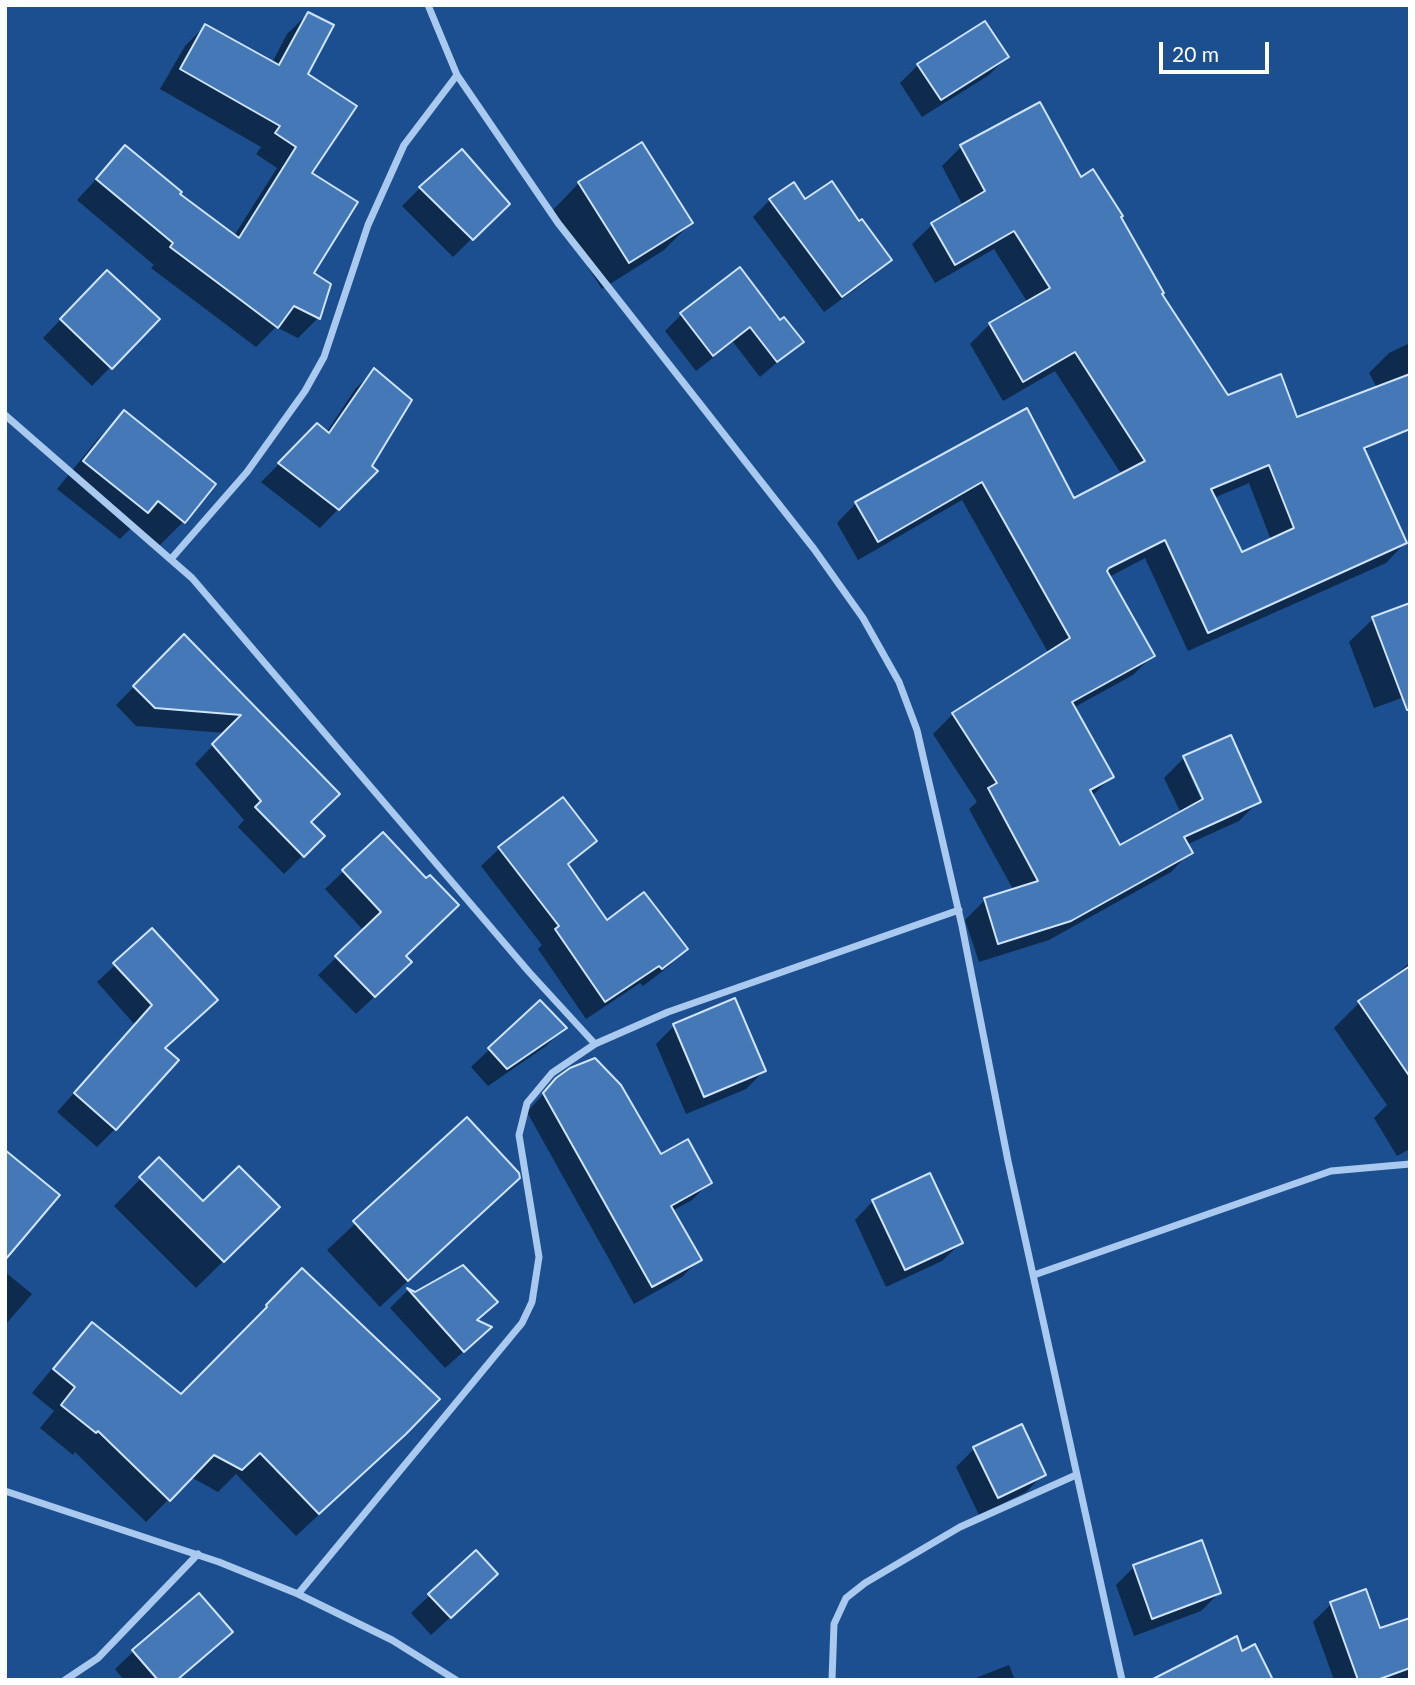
<!DOCTYPE html>
<html>
<head>
<meta charset="utf-8">
<style>
  body { margin:0 }
  #map { position:relative; width:1415px; height:1685px; overflow:hidden; background:#1b4f8f; font-family:Lato,sans-serif }
  canvas { display:block }
  .frame { position:absolute; inset:0; border:7px solid #fff; pointer-events:none }
  .scale { position:absolute; left:1159px; top:42px; width:110px; height:32px; box-sizing:border-box; border:4px solid #fff; border-top:0; padding-left:9px; font-size:21px; line-height:24px; white-space:nowrap; color:#fff; -webkit-text-stroke:5px #1b4f8f; paint-order:stroke }
</style>
</head>
<body>
<div id="map">
<canvas width="1415" height="1685"></canvas>
<div class="frame"></div>
<div class="scale">20 m</div>
</div>
<script>
const c = document.querySelector('canvas').getContext('2d');
c.lineJoin = 'round';
function fillPath(path, color) { c.fillStyle = color; c.fill(path, 'evenodd'); }
const shape = rows => new Path2D(rows.map(r => 'M' + r).join(''));
function trace(path, color, width, dash) { c.strokeStyle = color; c.lineWidth = width; c.lineCap = dash ? 'butt' : 'round'; c.setLineDash(dash || []); c.stroke(path); }
const shadow = shape([
  [308,14,306,74,312,273,318,318,298,338,276,327,256,347,151,268,154,265,77,200,126,147,178,194,234,236,277,168,256,154,261,147,160,89,185,46,205,26,272,63,287,34],
  [1007,57,989,75,922,117,900,83,918,65],
  [961,147,1081,179,1119,218,1160,294,1227,397,1296,419,1377,388,1369,373,1389,353,1410,343,1410,418,1374,443,1364,452,1405,543,1386,563,1188,651,1145,558,1109,577,1153,655,1133,675,1073,708,1111,777,1092,796,1119,847,1181,813,1164,778,1184,758,1259,801,1239,821,1186,845,1190,852,1171,872,1049,940,979,962,965,920,985,900,1014,891,969,809,977,802,933,734,953,714,1049,654,962,500,858,560,837,523,856,503,1027,411,1073,500,1122,475,1055,371,1003,401,970,344,990,324,1028,303,994,249,935,283,912,244,932,225,963,206,942,166],
  [1249,483,1271,540,1241,555,1214,498],
  [1185,764,1189,764,1208,806,1205,808],
  [579,183,691,223,664,250,602,289,552,211],
  [420,188,507,204,453,257,402,206],
  [770,200,805,202,859,224,889,260,872,277,824,312,753,217],
  [739,270,780,322,802,341,760,377,733,342,696,371,665,331,681,315],
  [89,290,157,319,92,386,43,338],
  [375,370,369,466,375,471,320,528,261,482,317,426,326,433,356,388],
  [124,413,183,522,156,549,131,528,120,539,57,489,97,440],
  [1373,619,1410,695,1374,708,1349,642],
  [184,636,338,794,309,823,322,836,284,874,238,827,244,820,195,764,225,733,136,726,116,705],
  [383,834,404,956,391,981,356,1014,318,975,364,931,325,889],
  [595,841,568,866,606,922,686,949,668,967,643,986,640,983,586,1019,538,949,542,945,481,866,500,848],
  [152,931,164,1049,115,1129,97,1147,57,1112,135,1025,97,982],
  [1410,962,1410,1149,1397,1156,1374,1118,1387,1105,1334,1028,1359,1003,1385,985],
  [539,1002,564,1028,546,1046,488,1086,471,1067],
  [674,1026,764,1071,746,1089,686,1114,656,1044],
  [557,1079,660,1157,710,1182,692,1200,672,1211,699,1260,682,1277,634,1304,527,1112],
  [467,1119,518,1178,380,1307,327,1250],
  [159,1160,203,1204,278,1207,196,1288,114,1206],
  [873,1201,961,1243,942,1261,886,1287,855,1220],
  [5,1272,32,1294,5,1325],
  [408,1290,415,1294,495,1302,476,1322,471,1345,445,1368,390,1308],
  [280,1292,381,1457,296,1536,236,1474,218,1492,191,1477,146,1522,75,1452,73,1455,40,1428,54,1411,32,1393,70,1347,92,1325,181,1396,246,1330,245,1329],
  [974,1449,1044,1474,1026,1492,979,1515,956,1467],
  [1134,1567,1219,1593,1201,1611,1134,1636,1116,1585],
  [478,1592,431,1635,411,1613,430,1595],
  [1331,1604,1379,1631,1410,1620,1410,1679,1334,1680,1313,1622],
  [230,1632,178,1680,124,1680,115,1669,134,1651],
  [1009,1665,1015,1680,971,1680]
]);
const building = shape([
  [308,12,334,25,308,74,357,106,312,173,358,202,314,273,331,284,320,319,294,306,278,328,170,247,173,243,96,179,125,145,182,192,180,194,239,238,296,147,275,133,280,126,180,69,205,24,279,65,308,12],
  [985,21,1009,57,941,100,917,64,985,21],
  [1040,102,1081,177,1093,169,1123,216,1121,217,1164,293,1162,294,1228,395,1281,374,1297,417,1410,374,1410,429,1364,448,1407,543,1208,633,1165,540,1109,568,1107,571,1155,656,1072,702,1114,777,1090,790,1120,845,1203,799,1183,756,1231,735,1261,802,1184,837,1193,853,1071,921,998,944,984,898,1038,881,988,788,997,783,952,713,1070,638,982,482,878,542,855,502,1027,408,1074,498,1145,461,1075,352,1023,382,989,323,1050,288,1014,231,955,265,931,223,985,191,960,145,1040,102],
  [1269,465,1294,528,1242,552,1211,489,1269,465],
  [642,142,693,223,629,263,578,182,642,142],
  [462,149,510,204,473,240,419,187,462,149],
  [832,181,859,221,862,219,892,260,842,297,769,199,794,182,805,199,832,181],
  [740,267,780,320,784,317,804,342,777,362,750,327,713,356,680,313,740,267],
  [107,270,160,319,112,369,60,319,107,270],
  [374,368,412,400,372,466,378,471,339,510,278,463,317,423,329,433,374,368],
  [124,410,216,484,185,523,158,501,148,513,83,461,124,410],
  [1410,603,1410,710,1407,710,1372,617,1410,603],
  [184,634,340,794,311,822,325,836,304,857,255,807,261,801,212,744,241,715,155,708,133,686,184,634],
  [563,797,597,841,568,864,607,920,644,892,688,949,662,969,659,966,605,1002,555,929,559,926,498,847,563,797],
  [383,832,426,878,430,875,459,905,406,956,412,962,375,997,335,956,381,912,342,870,383,832],
  [152,928,218,1000,165,1048,179,1060,116,1130,74,1093,152,1005,113,963,152,928],
  [1410,966,1410,1077,1358,1001,1410,966],
  [735,998,766,1071,704,1097,673,1024,735,998],
  [540,1000,567,1028,507,1069,488,1048,540,1000],
  [595,1058,621,1085,661,1154,688,1139,712,1183,671,1206,702,1260,652,1287,543,1093,556,1078,570,1068,595,1058],
  [467,1117,519,1173,520,1178,408,1281,353,1221,467,1117],
  [5,1150,60,1195,5,1260,5,1150],
  [159,1157,203,1201,239,1166,280,1207,224,1262,139,1177,159,1157],
  [930,1173,963,1243,905,1270,872,1200,930,1173],
  [463,1265,498,1302,477,1320,492,1327,464,1352,407,1288,415,1292,463,1265],
  [302,1268,440,1399,406,1434,319,1514,260,1453,242,1470,214,1455,170,1501,98,1431,96,1433,61,1405,75,1387,53,1369,92,1322,181,1394,267,1307,266,1305,302,1268],
  [1022,1424,1046,1475,998,1498,973,1447,1022,1424],
  [1202,1540,1221,1593,1152,1619,1133,1565,1202,1540],
  [476,1550,498,1574,451,1618,428,1594,476,1550],
  [1366,1589,1380,1628,1410,1618,1410,1668,1377,1680,1358,1680,1330,1602,1366,1589],
  [199,1593,233,1632,177,1680,158,1680,132,1650,199,1593],
  [1237,1636,1242,1651,1255,1644,1273,1680,1151,1680,1237,1636]
]);
const street = shape([
  [428,5,457,75,558,223,814,549,863,618,899,682,917,730,962,926,1008,1161,1122,1680],
  [5,415,192,578,529,972,595,1044],
  [171,559,247,472,305,391,324,357,368,225,404,145,457,75],
  [1034,1275,1331,1171,1410,1164],
  [5,1491,219,1562,298,1594,392,1640,456,1680],
  [298,1594,522,1323,532,1302,539,1257,519,1135,527,1103,552,1073,595,1044,668,1012,959,910],
  [65,1680,98,1658,198,1554],
  [832,1680,834,1624,846,1598,865,1583,960,1527,1076,1475]
]);
fillPath(shadow, '#0007');
fillPath(building, '#4478b7');
trace(building, '#cfe3fa', 2);
trace(street, '#a9c9ee', 7);
</script>
</body>
</html>
